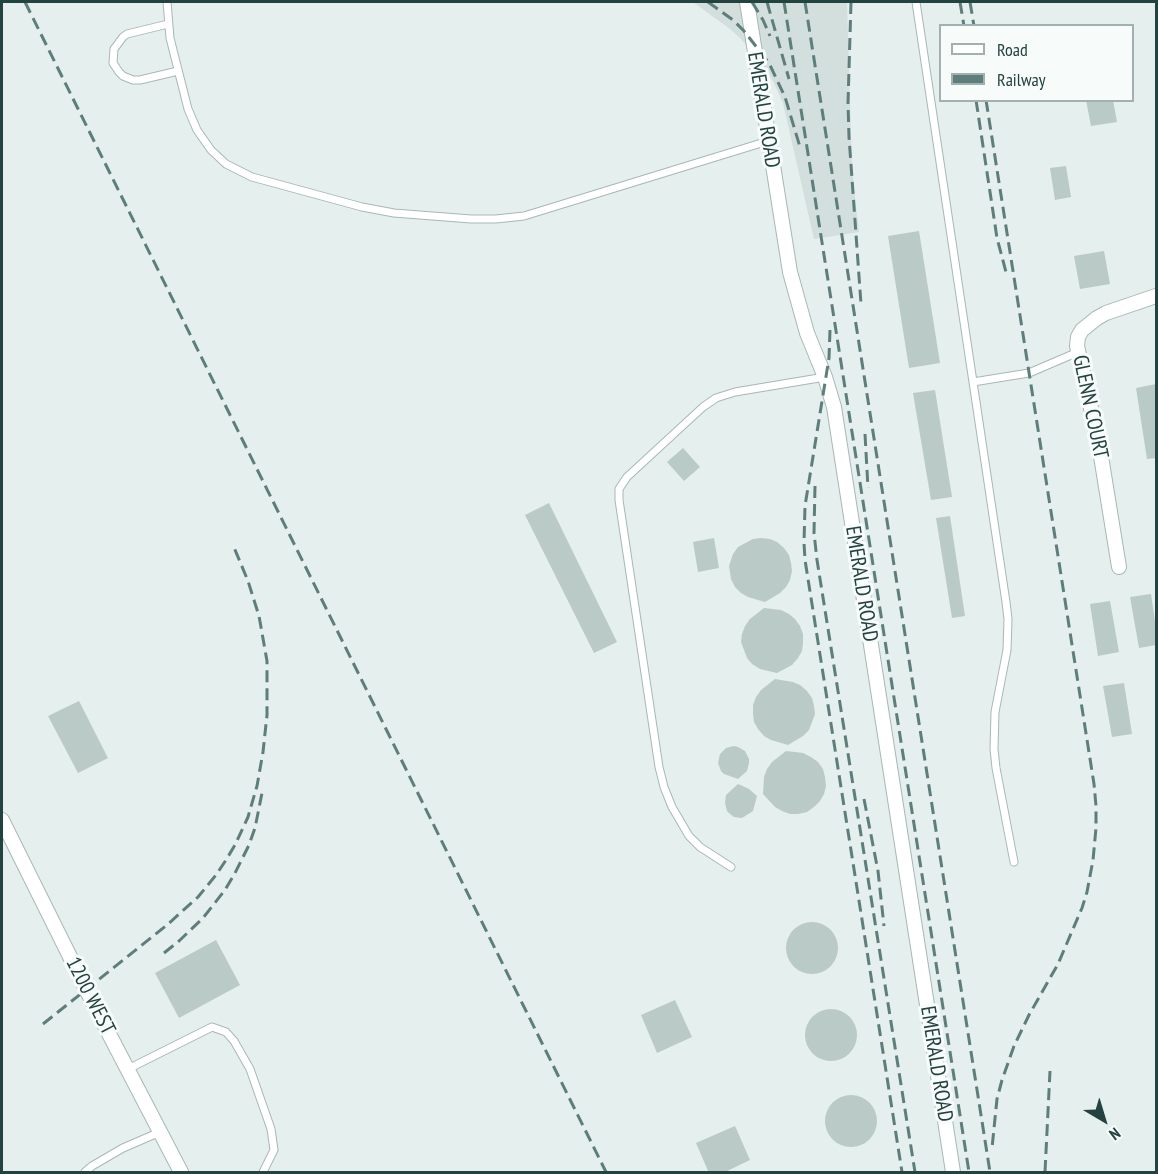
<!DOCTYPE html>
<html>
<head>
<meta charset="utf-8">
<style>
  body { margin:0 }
  #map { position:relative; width:1158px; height:1174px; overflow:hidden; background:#e5efed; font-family:"PT Sans Narrow",sans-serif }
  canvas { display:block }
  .frame { position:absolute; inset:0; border:3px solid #234340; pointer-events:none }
  .legend { position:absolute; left:939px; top:24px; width:195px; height:78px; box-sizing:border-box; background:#f7fbfa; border:2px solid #a2b1b0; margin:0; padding:8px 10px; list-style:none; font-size:18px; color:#234340 }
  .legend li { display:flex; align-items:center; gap:12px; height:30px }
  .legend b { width:30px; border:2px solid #a2b1b0 }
  .north { position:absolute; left:1074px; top:1090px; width:60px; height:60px; -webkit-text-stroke:4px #f7fbfa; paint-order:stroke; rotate:142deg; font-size:16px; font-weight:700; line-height:24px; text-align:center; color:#234340 }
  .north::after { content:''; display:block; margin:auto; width:21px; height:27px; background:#234340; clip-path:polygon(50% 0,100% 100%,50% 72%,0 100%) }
</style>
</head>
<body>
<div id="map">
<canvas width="1158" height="1174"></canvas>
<div class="frame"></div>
<ul class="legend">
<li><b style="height:8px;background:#fff"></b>Road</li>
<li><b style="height:8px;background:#5e7e7b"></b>Railway</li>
</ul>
<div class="north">N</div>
</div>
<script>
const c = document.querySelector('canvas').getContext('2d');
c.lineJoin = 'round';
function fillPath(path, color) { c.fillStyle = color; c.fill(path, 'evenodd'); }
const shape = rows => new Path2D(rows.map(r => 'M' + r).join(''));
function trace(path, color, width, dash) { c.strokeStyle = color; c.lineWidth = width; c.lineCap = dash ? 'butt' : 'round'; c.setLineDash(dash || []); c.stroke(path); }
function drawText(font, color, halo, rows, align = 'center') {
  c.font = font + ' "PT Sans Narrow",sans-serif'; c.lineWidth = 6; c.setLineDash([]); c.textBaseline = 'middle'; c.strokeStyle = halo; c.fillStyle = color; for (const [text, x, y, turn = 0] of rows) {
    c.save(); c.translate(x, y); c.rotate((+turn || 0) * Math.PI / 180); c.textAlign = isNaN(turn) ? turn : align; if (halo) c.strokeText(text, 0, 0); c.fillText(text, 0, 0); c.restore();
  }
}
const built = shape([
  [693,2,847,2,852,170,859,232,814,239,783,103,773,81,759,59,740,38,730,29]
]);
const building = shape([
  [1086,100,1113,100,1117,122,1091,126],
  [1066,166,1071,197,1055,200,1050,168],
  [919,231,940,363,909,368,888,236],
  [1104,251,1110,284,1080,289,1074,256],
  [1156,384,1156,458,1147,459,1136,388],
  [935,390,952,497,931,500,913,393],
  [683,448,700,467,684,481,667,462],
  [549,503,617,642,594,653,525,515],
  [950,516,965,616,952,618,936,518],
  [714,538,719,568,698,572,693,542],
  [761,538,770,539,777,542,784,548,789,555,791,563,792,571,790,580,786,587,780,593,765,602,748,597,741,593,735,587,731,579,729,566,733,554,738,547,753,539],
  [1151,594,1156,628,1156,645,1139,648,1130,597],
  [1110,601,1119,652,1098,656,1090,604],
  [764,608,781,610,789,614,795,619,800,626,803,634,803,643,802,651,798,658,792,665,777,673,760,669,752,664,747,658,741,642,742,634,745,626,750,619],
  [775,679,793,682,800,685,807,691,812,698,814,706,815,714,809,730,803,736,788,745,771,740,764,736,758,729,754,722,753,714,753,705,756,697,761,690],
  [1124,683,1132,734,1112,737,1103,686],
  [79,701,108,758,78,773,48,716],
  [734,746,738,747,745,751,749,759,749,763,747,771,738,779,724,774,721,771,718,763,720,754,726,748],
  [786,751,803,753,811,757,818,762,823,769,825,777,826,786,824,794,820,801,814,807,807,812,798,814,790,814,782,811,775,807,763,794,764,777,767,769,772,762],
  [738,784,749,789,757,796,753,811,742,818,734,817,730,814,727,811,725,803,726,795],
  '786 948a26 26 0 1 1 52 0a26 26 0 1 1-52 0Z',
  [216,940,240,985,179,1018,155,973],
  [675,1000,692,1037,657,1053,641,1015],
  '805 1035a26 26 0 1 1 52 0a26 26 0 1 1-52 0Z',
  '825 1121a26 26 0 1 1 52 0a26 26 0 1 1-52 0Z',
  [735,1126,750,1160,723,1173,709,1173,696,1143]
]);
const lane = shape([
  [167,2,170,38,188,109,197,130,211,150,226,164,252,177,362,207,394,213,471,219,496,219,524,216,768,141],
  [916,2,1006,602,1008,619,1007,650,995,712,994,749,996,768,1014,862],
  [168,24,127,34,123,37,114,49,113,63,119,72,123,76,133,80,140,80,178,71],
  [973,382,1029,373,1078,352],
  [731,867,700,847,689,836,672,807,664,787,659,767,619,500,619,489,627,477,703,407,716,398,735,392,825,377],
  [128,1069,212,1027,226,1032,234,1041,250,1069,271,1129,274,1150,263,1172],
  [85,1172,92,1166,123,1148,160,1132]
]);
const street = shape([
  [747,2,790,272,807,333,825,377,834,407,953,1172],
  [1119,567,1099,444,1077,346,1078,337,1082,330,1097,318,1106,313,1156,296],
  [2,820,94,1005,181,1172]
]);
const rail = shape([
  [25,2,606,1172],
  [708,2,733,20,744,31,769,63,785,97,800,147],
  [752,2,763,20,770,36],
  [767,2,789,79],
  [784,2,969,1172],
  [805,2,990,1172],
  [851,2,848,103,849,137,861,304],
  [960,2,964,26],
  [970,2,974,26],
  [976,100,997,238,1006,272],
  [986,100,1094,784,1096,806,1096,828,1093,860,1087,892,1082,908,1058,964,1029,1015,1014,1046,1002,1080,997,1099,992,1148],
  [830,330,829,358,805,506,804,543,805,560,902,1172],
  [865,434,868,488],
  [815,486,814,533,817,560,915,1172],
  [864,799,878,871,884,926],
  [164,953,179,941,203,918,225,890,235,873,249,845,255,828,262,793],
  [43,1024,167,925,198,897,216,875,226,860,235,845,248,817,257,786,263,752,267,715,267,661,259,616,248,581,233,545],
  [1045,1172,1050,1071]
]);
const streetNames = [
  ["EMERALD ROAD",763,110,81],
  ["GLENN COURT",1090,407,78],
  ["EMERALD ROAD",861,584,81],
  ["1200 WEST",90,996,63],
  ["EMERALD ROAD",936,1064,81]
];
fillPath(built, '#d3dfdc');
fillPath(building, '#bacac6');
trace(lane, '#a7b8b6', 9);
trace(street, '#a7b8b6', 16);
trace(lane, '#fff', 7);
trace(street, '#fff', 14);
trace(rail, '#5e7e7b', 3, [12, 6]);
drawText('21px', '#234340', '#f7fbfa', streetNames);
</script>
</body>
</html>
